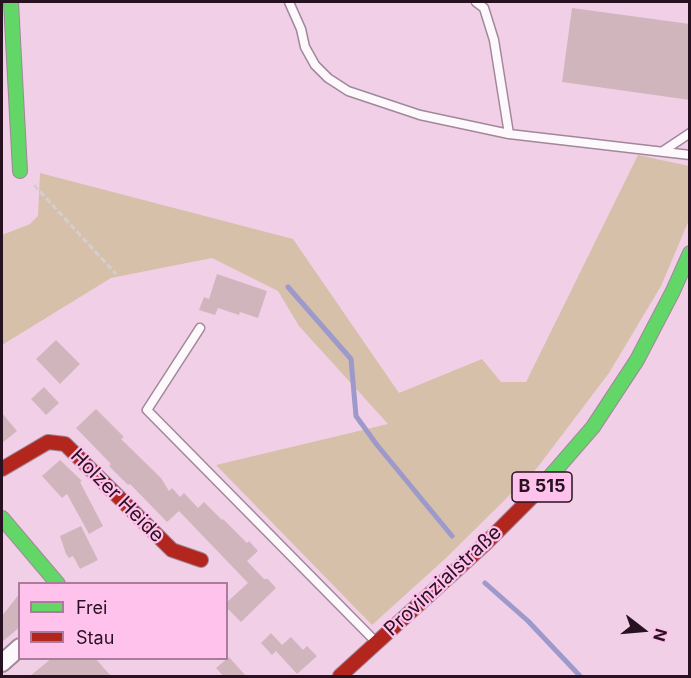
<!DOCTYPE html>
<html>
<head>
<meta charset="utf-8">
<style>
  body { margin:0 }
  #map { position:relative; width:691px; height:678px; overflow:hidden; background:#f1d0e7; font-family:Inter,sans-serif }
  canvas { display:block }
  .frame { position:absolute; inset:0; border:3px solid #281222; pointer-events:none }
  .legend { position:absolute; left:18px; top:582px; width:210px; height:78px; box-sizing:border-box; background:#ffc2ec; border:2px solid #a97c9b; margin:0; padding:8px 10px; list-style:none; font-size:18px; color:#281222 }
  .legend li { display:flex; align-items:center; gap:12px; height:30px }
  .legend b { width:30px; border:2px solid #a97c9b }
  .north { position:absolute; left:613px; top:600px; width:60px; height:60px; -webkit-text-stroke:4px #ffc2ec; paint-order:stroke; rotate:106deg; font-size:16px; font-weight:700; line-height:24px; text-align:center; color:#281222 }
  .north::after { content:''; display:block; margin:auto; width:21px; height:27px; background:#281222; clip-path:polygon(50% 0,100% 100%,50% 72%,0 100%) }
</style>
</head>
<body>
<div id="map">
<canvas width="691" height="678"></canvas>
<div class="frame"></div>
<ul class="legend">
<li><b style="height:8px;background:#63d668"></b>Frei</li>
<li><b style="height:8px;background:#b3261e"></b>Stau</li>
</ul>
<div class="north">N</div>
</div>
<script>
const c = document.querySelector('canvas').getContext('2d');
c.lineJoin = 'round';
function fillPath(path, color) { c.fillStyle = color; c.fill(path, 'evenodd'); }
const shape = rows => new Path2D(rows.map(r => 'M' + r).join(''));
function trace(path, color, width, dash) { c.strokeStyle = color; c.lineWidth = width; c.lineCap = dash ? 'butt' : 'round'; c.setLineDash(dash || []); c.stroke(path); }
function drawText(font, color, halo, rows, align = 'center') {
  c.font = font + ' Inter,sans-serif'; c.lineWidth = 4.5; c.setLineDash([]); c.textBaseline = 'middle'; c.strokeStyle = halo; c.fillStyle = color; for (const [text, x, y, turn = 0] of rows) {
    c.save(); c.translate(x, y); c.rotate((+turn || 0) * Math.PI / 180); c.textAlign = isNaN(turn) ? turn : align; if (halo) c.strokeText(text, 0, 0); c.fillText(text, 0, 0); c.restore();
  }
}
const green = shape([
  [638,155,689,166,689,220,661,286,609,373,537,468,446,558,372,625,216,465,388,424,299,326,278,291,212,258,111,278,2,345,2,235,30,224,38,216,40,173,293,239,399,393,482,359,501,382,526,382]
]);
const stream = shape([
  [288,287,351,359,356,416,377,445,452,536],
  [485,583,528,621,580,676]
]);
const building = shape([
  [572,8,690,24,690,100,562,82],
  [217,274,267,291,258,318,240,312,239,315,218,308,215,315,199,310,204,297,209,299],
  [56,340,80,364,60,384,36,359],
  [44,387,59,403,46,415,31,399],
  [96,409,124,437,121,439,161,478,169,491,172,488,180,497,184,493,198,508,204,502,222,520,223,519,247,543,249,541,258,551,247,561,264,579,268,579,276,588,241,622,226,607,226,603,248,583,179,511,167,522,130,484,128,485,109,466,111,464,76,428],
  [2,413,17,431,2,443],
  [60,460,82,481,80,482,103,526,89,534,67,494,62,498,42,476],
  [81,526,98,560,80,569,73,556,69,558,66,554,60,536],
  [20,593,20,627,2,642,2,616],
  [271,633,282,645,291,637,303,650,307,646,317,656,297,674,276,651,272,655,261,643],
  [229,657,246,676,223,676,216,668],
  [52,658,95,658,111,676,30,676]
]);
const path = shape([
  [34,185,116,274]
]);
const lane = shape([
  [289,2,301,29,305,47,315,65,328,78,348,91,420,115,509,134,690,155],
  [476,2,484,8,494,40,509,134],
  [663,151,690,133],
  [200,328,147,410,374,640]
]);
const street = shape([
  [2,663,20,647]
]);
const fast = shape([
  [11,2,20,171],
  [534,495,593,427,637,360,673,291,690,253],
  [2,518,58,584]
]);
const jam = shape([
  [2,469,48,442,65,444,172,550,201,560],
  [340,676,485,544,534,495]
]);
const shields = [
  [542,487,60]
];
const shieldNames = [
  ["B 515",542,487]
];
const streetNames = [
  ["Holzer Heide",117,496,45],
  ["Provinzialstraße",443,581,-43]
];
fillPath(green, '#d6c0a9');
trace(stream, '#9d99cb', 5);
fillPath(building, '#d1b5bc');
trace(lane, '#a08899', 11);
trace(street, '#a08899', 20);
trace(fast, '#a08899', 16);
trace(jam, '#a08899', 16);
trace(path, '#d6cdd3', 3, [6, 3]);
trace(lane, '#fdf8fb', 8);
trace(street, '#fdf8fb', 16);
trace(fast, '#63d668', 14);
trace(jam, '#b3261e', 14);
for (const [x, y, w] of shields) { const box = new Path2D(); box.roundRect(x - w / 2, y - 15, w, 30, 4.5); c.fillStyle = '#ffc2ec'; c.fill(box); trace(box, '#281222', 1.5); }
drawText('bold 18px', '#281222', null, shieldNames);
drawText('20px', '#281222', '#ffc2ec', streetNames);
</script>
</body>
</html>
